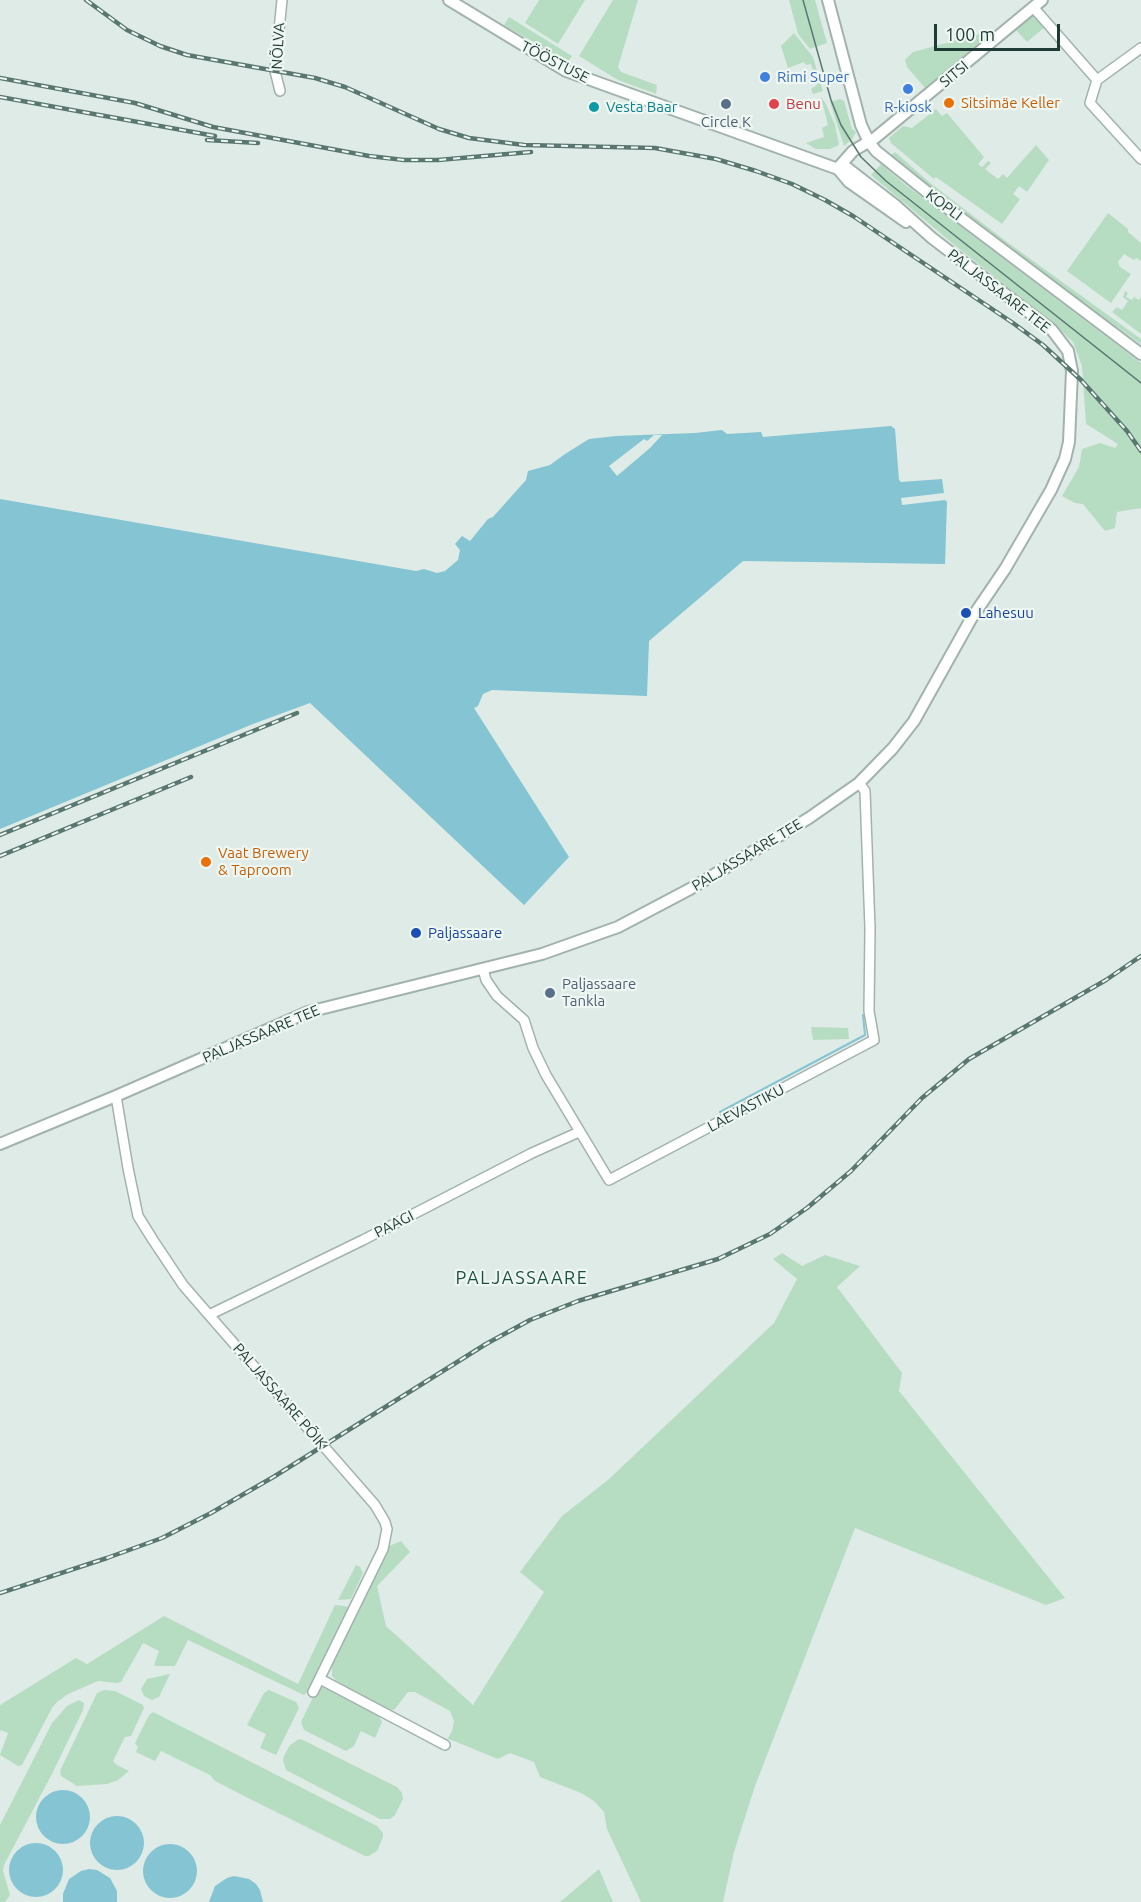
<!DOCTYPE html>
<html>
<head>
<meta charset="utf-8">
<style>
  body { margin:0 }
  #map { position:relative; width:1141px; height:1902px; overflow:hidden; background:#dfebe6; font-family:Ubuntu,sans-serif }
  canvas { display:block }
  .scale { position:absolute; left:934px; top:24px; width:126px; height:27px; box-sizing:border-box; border:3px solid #1f3b35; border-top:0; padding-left:8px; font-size:18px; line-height:21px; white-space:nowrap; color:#1f3b35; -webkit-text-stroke:4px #eff7f3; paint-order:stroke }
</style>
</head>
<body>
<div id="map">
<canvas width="1141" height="1902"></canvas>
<div class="scale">100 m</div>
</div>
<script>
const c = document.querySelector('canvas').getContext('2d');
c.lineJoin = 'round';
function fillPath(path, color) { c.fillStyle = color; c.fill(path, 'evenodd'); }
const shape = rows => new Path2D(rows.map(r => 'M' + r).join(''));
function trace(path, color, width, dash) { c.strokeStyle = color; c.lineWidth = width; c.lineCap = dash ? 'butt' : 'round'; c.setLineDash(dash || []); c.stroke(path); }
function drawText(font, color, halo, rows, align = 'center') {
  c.font = font + ' Ubuntu,sans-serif'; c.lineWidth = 4.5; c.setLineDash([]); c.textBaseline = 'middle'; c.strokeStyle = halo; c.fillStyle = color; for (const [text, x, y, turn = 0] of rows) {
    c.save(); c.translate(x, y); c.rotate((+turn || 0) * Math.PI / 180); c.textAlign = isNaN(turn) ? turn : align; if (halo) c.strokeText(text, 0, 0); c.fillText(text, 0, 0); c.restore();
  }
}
const green = shape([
  [539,0,585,0,558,44,525,23],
  [613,0,638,0,618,67,621,72,657,85,656,94,618,80,579,56],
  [789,0,815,0,827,43,810,49,798,34],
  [1035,14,1045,27,1027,42,1016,30],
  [509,17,572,56,568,62,504,25],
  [794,33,813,57,823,91,813,94,811,89,817,85,811,64,806,65,804,62,788,68,781,46],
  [983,33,987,36,925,88,907,67,905,60,913,52],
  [821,97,826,104,835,125,839,145,830,149,816,149,806,143,824,137,822,128,828,125],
  [840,99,844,101,852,129,856,132,852,139,844,146,830,102],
  [936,109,942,116,947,113,984,157,978,164,982,167,988,161,991,163,985,169,998,179,1003,174,1007,178,1036,145,1049,160,1027,192,1019,186,1013,194,1020,199,1002,224,936,177,934,179,891,143,889,138,903,126,912,128],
  [895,152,929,182,1007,242,1141,339,1141,344,1004,246,926,185,891,155],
  [881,164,903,183,1141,363,1141,508,1117,512,1115,528,1105,531,1083,504,1075,503,1062,496,1079,467,1082,449,1100,443,1115,448,1118,444,1086,424,1082,366,1073,342,1052,322,952,243,871,175],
  [1108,213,1128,229,1128,232,1141,243,1141,261,1136,258,1134,260,1124,254,1118,262,1120,267,1131,274,1111,303,1067,271],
  [1125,291,1128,293,1126,297,1132,300,1134,297,1139,300,1141,297,1141,334,1112,312,1117,307,1122,310,1128,301,1123,297],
  [811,1027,848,1028,849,1039,813,1040],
  [782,1253,802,1266,825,1255,860,1266,837,1287,902,1373,899,1391,1065,1598,1046,1605,855,1528,755,1786,734,1852,723,1902,641,1902,607,1829,604,1812,594,1801,581,1793,540,1777,534,1762,510,1753,498,1759,449,1739,447,1740,452,1731,454,1721,450,1711,415,1692,408,1692,394,1710,387,1709,344,1689,332,1676,332,1664,389,1546,401,1541,410,1552,377,1586,386,1626,473,1705,544,1592,520,1572,562,1516,608,1480,774,1323,797,1279,773,1259],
  [356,1565,360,1567,363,1573,351,1599,338,1600],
  [335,1605,345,1606,350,1608,309,1690,304,1695,188,1640,175,1666,156,1666,154,1665,159,1651,143,1643,121,1682,117,1683,98,1681,68,1694,57,1702,52,1708,22,1765,18,1766,0,1755,8,1733,1,1730,0,1732,0,1705,76,1658,87,1664,164,1616,298,1684],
  [170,1674,159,1697,152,1700,144,1696,141,1689,147,1679],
  [323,1687,378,1715,382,1722,375,1738,361,1731,354,1746,346,1751,304,1730,301,1722,317,1689],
  [104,1690,115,1691,143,1705,144,1708,131,1736,125,1737,113,1761,117,1765,129,1771,118,1780,107,1784,77,1786,61,1776,60,1771,97,1693],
  [269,1690,296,1702,299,1708,276,1755,260,1748,266,1734,247,1725,264,1693],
  [79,1700,84,1703,83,1710,53,1772,4,1865,3,1871,10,1895,5,1902,0,1902,0,1825,52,1723,67,1706],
  [153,1712,377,1826,383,1833,383,1837,377,1851,369,1856,365,1856,252,1800,215,1781,210,1775,161,1751,155,1761,136,1752,138,1747,135,1743,149,1715],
  [299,1739,303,1740,397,1787,402,1793,403,1799,395,1815,390,1819,380,1819,286,1770,283,1760,284,1756,290,1745],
  [599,1869,613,1902,560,1902]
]);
const water = shape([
  [891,426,895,429,899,480,901,482,942,479,944,493,901,498,902,505,945,500,947,502,945,564,743,561,649,641,647,696,492,690,483,694,478,706,474,708,569,857,524,905,310,703,253,724,0,829,0,499,416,571,424,569,437,573,445,571,458,560,460,550,455,544,462,536,470,541,488,519,493,517,526,480,528,471,550,465,565,454,589,439,616,436,695,433,722,430,727,434,761,432,763,437],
  '36 1817a27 27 0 1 1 54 0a27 27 0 1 1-54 0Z',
  '90 1843a27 27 0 1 1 54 0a27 27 0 1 1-54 0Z',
  '9 1870a27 27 0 1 1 54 0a27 27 0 1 1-54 0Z',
  '143 1871a27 27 0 1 1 54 0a27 27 0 1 1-54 0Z',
  [89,1869,97,1870,110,1878,117,1891,117,1902,63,1902,63,1894,69,1879,81,1871],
  [234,1876,249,1879,256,1884,260,1890,263,1902,209,1902,215,1886,227,1878]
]);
const pier = shape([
  [654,435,662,435,650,448,617,476,609,466,644,439,647,441]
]);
const stream = shape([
  [720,1112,865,1035,863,1015]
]);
const minor = shape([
  [1033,7,1097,80],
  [1141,48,1097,80,1090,103,1141,159],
  [280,91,275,71,282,0],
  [483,969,486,980,497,996,524,1020,533,1048,546,1075,609,1180,874,1040,869,1011,870,928,865,791,859,783],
  [116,1096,128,1168,138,1216,153,1240,183,1285,209,1315,375,1505,385,1522,387,1529,383,1549,313,1692],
  [209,1315,363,1240,532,1153,579,1132],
  [320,1679,445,1745]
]);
const tertiary = shape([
  [449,0,566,71,838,169],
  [828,0,861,125,869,142,876,151,937,200,1141,354],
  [838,168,853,151,875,138,1042,0],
  [838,169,849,182,906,222],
  [0,1144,116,1096,308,1012,542,954,618,927,690,889,809,818,859,783,893,748,914,721,971,619,1005,569,1051,490,1065,459,1069,442,1072,371,1068,351,1052,330,932,238,895,205,842,164]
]);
const tram = shape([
  [803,0,831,100,841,125,861,157,886,181,1141,383]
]);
const rail = shape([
  [86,0,127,30,160,46,187,55,315,78,345,87,439,129,469,138,524,145,655,148,716,159,756,171,792,184,825,200,853,216,1013,323,1043,345,1081,380,1127,431,1141,451],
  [0,78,135,103,213,127,369,156,404,160,438,160,531,152],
  [0,97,215,136],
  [207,140,258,143],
  [0,835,297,713],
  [0,856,191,777],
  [0,1593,107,1558,162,1538,211,1513,275,1476,486,1344,530,1320,578,1301,718,1259,770,1234,807,1208,851,1171,922,1098,969,1059,1106,980,1141,956]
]);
const markers = [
  [765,77,6,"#3f7fe0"],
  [908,89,6,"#3f7fe0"],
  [949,103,6,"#e8710a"],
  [726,104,6,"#5c6f8a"],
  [774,104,6,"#e0444e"],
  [594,107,6,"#0f9aa8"],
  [966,613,6,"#1a4fb4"],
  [206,862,6,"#e8710a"],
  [416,933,6,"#1a4fb4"],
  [550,993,6,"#5c6f8a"]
];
const streetNames = [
  ["NÕLVA",278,46,-87],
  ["TÖÖSTUSE",555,62,27],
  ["SITSI",954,74,-40],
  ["KOPLI",944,205,37],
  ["PALJASSAARE TEE",999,291,38],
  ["PALJASSAARE TEE",747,855,-31],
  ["PALJASSAARE TEE",261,1034,-23],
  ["LAEVASTIKU",746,1108,-28],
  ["PAAGI",394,1224,-27],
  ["PALJASSAARE PÕIK",280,1396,49]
];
const shopNames = [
  ["Rimi Super",777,77],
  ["R-kiosk",908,107,"center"]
];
const foodNames = [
  ["Sitsimäe Keller",961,103],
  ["Vaat Brewery",218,853],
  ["& Taproom",218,870]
];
const healthNames = [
  ["Benu",786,104]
];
const cultureNames = [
  ["Vesta Baar",606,107]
];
const serviceNames = [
  ["Circle K",726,122],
  ["Paljassaare",562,984,"left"],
  ["Tankla",562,1001,"left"]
];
const transitNames = [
  ["Lahesuu",978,613],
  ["Paljassaare",428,933]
];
const quarterNames = [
  ["PALJASSAARE",522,1278]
];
fillPath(green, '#b6ddc2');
fillPath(water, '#84c4d3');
fillPath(pier, '#dfebe6');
trace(stream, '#84c4d3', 2);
trace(minor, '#a2b3ad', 12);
trace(tertiary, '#a2b3ad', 14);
trace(minor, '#fff', 9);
trace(tertiary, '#fff', 10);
trace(tram, '#597770', 1.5);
trace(rail, '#597770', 4.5);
trace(rail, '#eff7f3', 2, [7]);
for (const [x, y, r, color] of markers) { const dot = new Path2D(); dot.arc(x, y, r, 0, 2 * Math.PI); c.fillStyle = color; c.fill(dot); trace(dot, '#eff7f3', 2); }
drawText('15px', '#1f3b35', '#eff7f3', streetNames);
drawText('15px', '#366cbe', '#eff7f3', shopNames, 'left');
drawText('15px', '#c56008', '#eff7f3', foodNames, 'left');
drawText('15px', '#be3a42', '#eff7f3', healthNames, 'left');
drawText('15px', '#0d838f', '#eff7f3', cultureNames, 'left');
drawText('15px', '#4e5e75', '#eff7f3', serviceNames);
drawText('15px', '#164399', '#eff7f3', transitNames, 'left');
c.letterSpacing = '1.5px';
drawText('18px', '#1b4e43', '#eff7f3', quarterNames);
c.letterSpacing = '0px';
</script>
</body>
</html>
